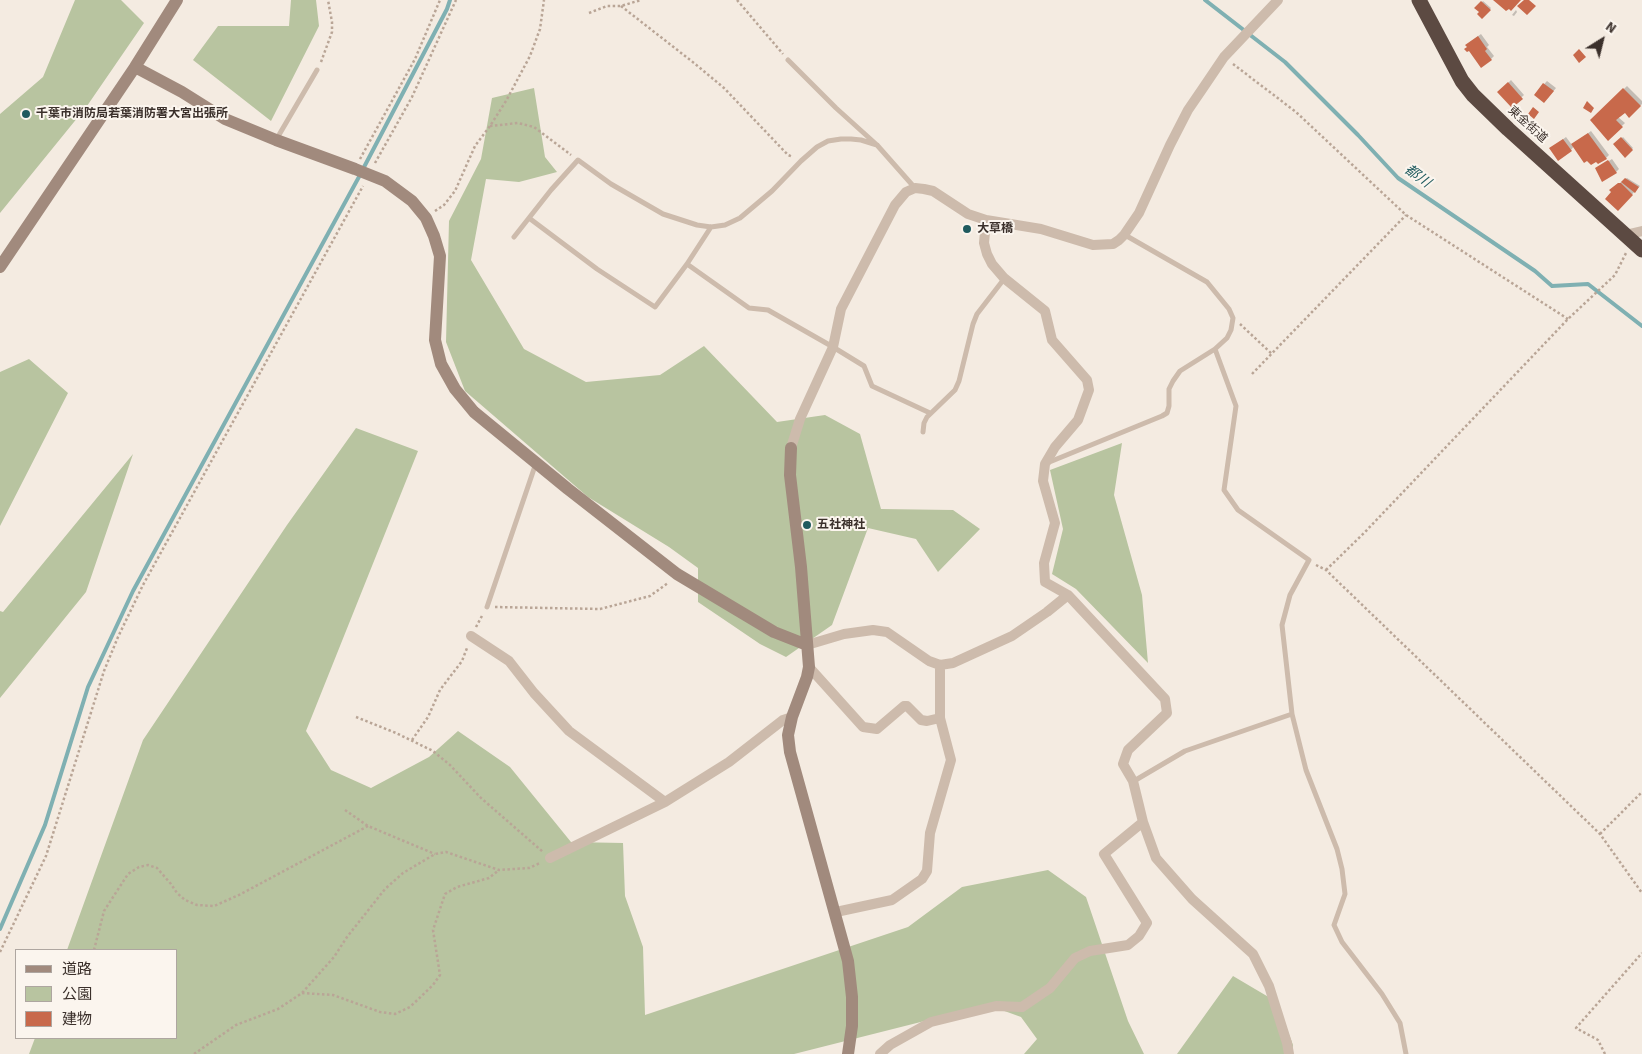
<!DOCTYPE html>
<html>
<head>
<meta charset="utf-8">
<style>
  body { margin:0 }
  #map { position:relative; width:1642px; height:1054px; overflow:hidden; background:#f4ebe1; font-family:"Source Sans 3","Noto Sans JP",sans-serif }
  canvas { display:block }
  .legend { position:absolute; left:15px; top:949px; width:162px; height:90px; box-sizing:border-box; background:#fbf5ee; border:1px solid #aea6a0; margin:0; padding:6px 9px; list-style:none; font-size:15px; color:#3b302b }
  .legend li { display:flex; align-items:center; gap:10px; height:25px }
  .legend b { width:25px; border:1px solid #aea6a0 }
  .north { position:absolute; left:1577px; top:15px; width:50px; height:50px; -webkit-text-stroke:4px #fbf5ee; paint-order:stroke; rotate:36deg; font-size:14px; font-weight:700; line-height:20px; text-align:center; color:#3b302b }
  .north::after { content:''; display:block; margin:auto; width:18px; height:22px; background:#3b302b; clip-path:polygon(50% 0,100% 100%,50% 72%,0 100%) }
</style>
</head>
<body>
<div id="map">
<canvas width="1642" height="1054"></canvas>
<ul class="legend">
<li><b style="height:6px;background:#a18a7d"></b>道路</li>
<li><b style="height:14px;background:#b8c4a0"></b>公園</li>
<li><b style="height:14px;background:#c8694b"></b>建物</li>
</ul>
<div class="north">N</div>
</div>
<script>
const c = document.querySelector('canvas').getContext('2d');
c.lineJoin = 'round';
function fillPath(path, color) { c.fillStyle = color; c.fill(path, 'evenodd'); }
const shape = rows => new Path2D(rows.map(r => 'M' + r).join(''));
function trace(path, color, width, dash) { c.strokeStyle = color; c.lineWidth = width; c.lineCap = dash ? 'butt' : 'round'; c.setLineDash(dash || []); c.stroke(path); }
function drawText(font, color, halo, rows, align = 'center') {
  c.font = font + ' "Source Sans 3","Noto Sans JP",sans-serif'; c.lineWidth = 4; c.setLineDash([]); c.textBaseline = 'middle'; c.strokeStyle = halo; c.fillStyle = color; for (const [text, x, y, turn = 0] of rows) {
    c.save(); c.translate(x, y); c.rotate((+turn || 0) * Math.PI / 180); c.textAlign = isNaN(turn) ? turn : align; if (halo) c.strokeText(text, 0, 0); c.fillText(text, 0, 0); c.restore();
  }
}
const green = shape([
  [75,0,121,0,144,23,87,106,0,213,0,114,43,77],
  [291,0,316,0,319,26,271,121,193,60,218,26,289,26],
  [534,88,545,157,557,172,519,182,486,179,471,260,524,349,586,382,660,375,704,346,777,422,825,415,860,434,881,509,953,510,980,529,938,572,916,539,868,528,832,625,786,657,760,644,698,602,698,568,669,547,588,497,465,391,446,342,449,221,481,159,492,98],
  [29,359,68,393,0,526,0,372],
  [356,428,418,451,306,731,331,770,371,788,429,757,458,731,510,767,571,842,623,843,625,896,643,947,645,1015,908,927,962,887,1048,870,1086,897,1128,1021,1144,1054,1024,1054,1037,1039,1021,1017,988,1005,794,1054,29,1054,35,1038,176,1038,176,950,67,950,143,740,287,525],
  [1122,443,1114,495,1142,595,1148,663,1076,589,1052,574,1063,529,1050,470],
  [133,454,86,592,0,698,0,611,3,612],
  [1233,976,1277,1002,1293,1045,1292,1054,1177,1054]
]);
const shadow = shape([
  [1483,1,1491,8,1482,18,1481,12,1476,8],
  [1516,10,1517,12,1514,16,1512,15],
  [1481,34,1489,45,1487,47,1494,56,1491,59,1470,42],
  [1511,80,1524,95,1512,106,1499,92],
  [1547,81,1556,88,1547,99,1535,94],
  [1627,86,1642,101,1642,104,1629,116,1625,112,1618,117,1625,123,1608,139,1592,120],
  [1591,131,1609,155,1606,158,1574,146,1571,150,1554,146,1566,137,1572,145],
  [1623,137,1633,148,1625,156,1615,145],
  [1612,159,1619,169,1616,172,1598,168],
  [1627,178,1640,186,1618,209,1612,192,1614,187]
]);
const stream = shape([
  [1205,0,1285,62,1358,135,1398,178,1535,271,1552,286,1588,284,1642,326],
  [363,169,447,9,450,0],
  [0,929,45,825,88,687,133,591,360,175]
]);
const building = shape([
  [1493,0,1521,0,1511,11,1509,9,1506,11],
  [1524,0,1529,0,1536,6,1527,15,1517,6],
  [1481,1,1491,10,1482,19,1477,14,1479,12,1474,8],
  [1478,36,1487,49,1485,51,1492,60,1481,68,1469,51,1467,52,1464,49,1467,47,1465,45],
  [1579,49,1586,57,1579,63,1573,55],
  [1508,82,1523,99,1512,108,1497,92],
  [1543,83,1554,91,1544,103,1534,95],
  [1623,88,1641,106,1629,118,1625,113,1616,120,1623,127,1608,141,1590,120],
  [1587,101,1594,108,1591,113,1583,108],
  [1533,107,1539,112,1534,119,1528,114],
  [1588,133,1607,159,1598,164,1596,162,1591,165,1587,161,1584,163,1571,144],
  [1621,137,1633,150,1625,158,1613,144],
  [1563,139,1572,151,1558,161,1549,148],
  [1608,160,1617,173,1602,182,1595,168],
  [1625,178,1639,187,1635,193,1621,182],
  [1618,183,1621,183,1633,195,1618,211,1605,199,1611,192,1609,190]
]);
const path = shape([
  [737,0,783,54],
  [621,6,694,63,724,88,788,155,793,157],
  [589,13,607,6,621,6,641,0],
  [321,62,332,32,332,22,328,0],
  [1233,64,1296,112,1406,215,1568,319],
  [490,126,518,123,534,127,571,155],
  [360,159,415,59,440,0],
  [375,163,412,97,456,0],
  [435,211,444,205,455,191,475,146,490,126,506,101,530,56,540,29,544,0],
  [1240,324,1272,354],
  [1252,374,1406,215],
  [1316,565,1326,570,1600,834,1642,893],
  [1326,570,1365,532,1568,319,1615,275,1626,253],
  [495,607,600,609,650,596,668,583],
  [476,627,483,614],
  [356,717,396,733,433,751,450,765,481,798,543,852],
  [412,740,428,717,440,690,462,661,467,648],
  [345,810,368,826,435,854],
  [1600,834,1642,792],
  [94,950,104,911,128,874,139,867,148,865,157,868,171,884,177,893,185,900,197,905,214,906,239,895,368,826],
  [0,952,46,856,104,671,118,637,143,585,363,186],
  [302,993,333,995,380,1012,395,1014,410,1007,433,985,440,975,433,930,445,894,457,887,489,878,499,870],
  [194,1054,236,1025,278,1009,302,993,334,957,347,937,385,889,403,873,435,854,446,852,499,870,529,868,540,863],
  [1605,1054,1598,1040,1576,1028,1642,953]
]);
const lane = shape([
  [788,60,836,108,877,145,915,188],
  [276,140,317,70],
  [529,218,597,269,655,307,687,264,711,227],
  [514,237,551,190,578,160,611,184,663,214,697,225,711,227,725,225,740,218,772,191,801,161,817,147,828,141,841,139,851,139,861,140,877,145],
  [687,264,749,308,768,310,833,347,864,366,872,386,930,413],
  [1215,349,1236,406,1224,490,1238,510,1309,560,1290,595,1282,625,1292,714,1306,770,1337,849,1342,869,1345,894,1334,925,1342,942,1382,994,1400,1023,1406,1054],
  [923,432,924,423,927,417,955,390,959,381,973,324,977,314,1004,279],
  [1047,463,1162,416,1167,413,1169,406,1169,389,1173,381,1180,371,1215,349,1227,338,1231,330,1233,318,1229,309,1207,282,1125,235],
  [487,607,536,463],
  [1134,781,1185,751,1292,714]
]);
const street = shape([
  [986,220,984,243,987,254,992,264,1004,278,1045,311,1052,340,1087,380,1089,390,1078,420,1055,447,1045,464,1043,481,1055,523,1044,563,1045,582,1068,595,1165,699,1167,713,1128,750,1123,764,1133,781,1143,822,1156,858,1192,899,1253,954,1269,986,1287,1043,1289,1054],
  [1625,235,1642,231],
  [791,448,800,419,833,347,841,309,895,205,906,192,915,188,924,189,933,191,968,214,986,220,1041,229,1093,245,1113,244,1119,240,1124,235,1139,213,1170,145,1188,110,1201,91,1224,57,1278,0],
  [471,636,509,661,534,693,569,731,665,802],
  [807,645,844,634,873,630,887,632,929,661,940,665,953,663,1012,636,1047,612,1068,595],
  [809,667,863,727,877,729,904,706,907,706,921,720,927,721,940,718],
  [550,858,665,802,729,762,783,720,792,717],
  [836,912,892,900,922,879,927,871,930,833,951,760,940,718,940,665],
  [880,1054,890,1045,931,1022,996,1006,1022,1007,1050,988,1075,958,1090,951,1128,945,1139,936,1147,923,1104,854,1143,822]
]);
const secondary = shape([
  [135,67,182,92,225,119,276,140,355,169,385,181,412,201,426,218,434,236,440,256,435,340,441,364,455,389,474,412,568,489,677,574,774,632,807,645],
  [0,267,135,67,177,0],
  [791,448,790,475,801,567,809,667,807,677,792,717,788,735,790,752,848,961,852,997,852,1026,848,1054]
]);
const highway = shape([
  [1419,0,1462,81,1473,95,1508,129,1642,250]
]);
const markers = [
  [26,114,5,"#1f5a5e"],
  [967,229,5,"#1f5a5e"],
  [807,525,5,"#1f5a5e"]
];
const poiNames = [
  ["千葉市消防局若葉消防署大宮出張所",36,114],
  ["大草橋",977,229],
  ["五社神社",817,525]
];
const streetNames = [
  ["東金街道",1527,125,42]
];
const waterNames = [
  ["都川",1417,177,36]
];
fillPath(green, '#b8c4a0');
fillPath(shadow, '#0003');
trace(stream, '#7fb0b2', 4);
fillPath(building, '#c8694b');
trace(path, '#b9a596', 2.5, [2.5, 2.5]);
trace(lane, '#cdbbac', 5);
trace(street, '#cdbbac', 10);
trace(secondary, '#a18a7d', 12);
trace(highway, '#5c4a42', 15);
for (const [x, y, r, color] of markers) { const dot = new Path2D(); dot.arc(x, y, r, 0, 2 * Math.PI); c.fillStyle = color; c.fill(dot); trace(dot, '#fbf5ee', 2); }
drawText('bold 12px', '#3b302b', '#fbf5ee', poiNames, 'left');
drawText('12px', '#3b302b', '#fbf5ee', streetNames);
drawText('italic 14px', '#1f5a5e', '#fbf5ee', waterNames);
</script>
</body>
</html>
